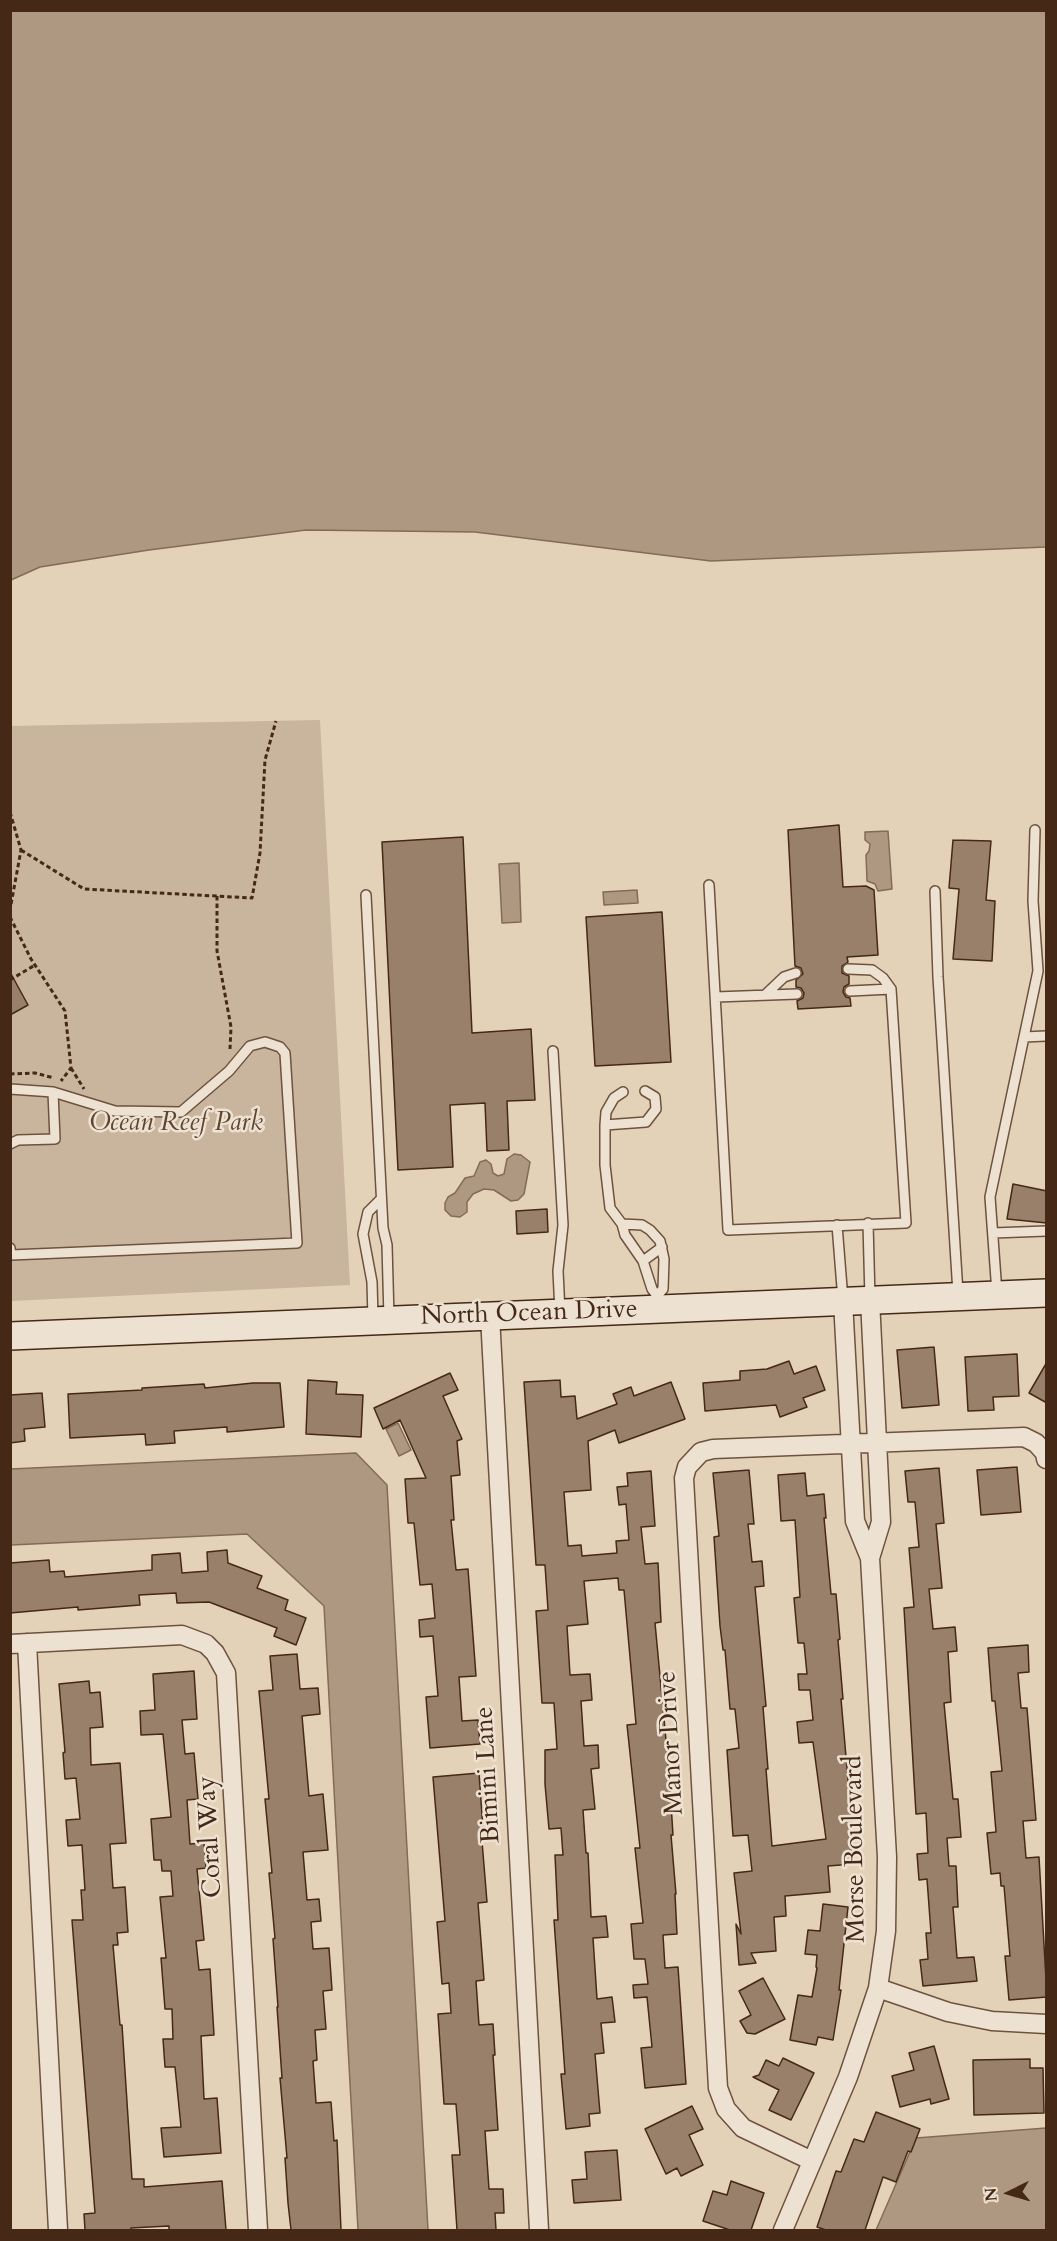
<!DOCTYPE html>
<html>
<head>
<meta charset="utf-8">
<style>
  body { margin:0 }
  #map { position:relative; width:1057px; height:2241px; overflow:hidden; background:#e4d2b8; font-family:Cardo,serif }
  canvas { display:block }
  .frame { position:absolute; inset:0; border:12px solid #462817; pointer-events:none }
  .north { position:absolute; left:979px; top:2163px; width:60px; height:60px; -webkit-text-stroke:4px #ede2d1; paint-order:stroke; rotate:265deg; font-size:16px; font-weight:700; line-height:24px; text-align:center; color:#462817 }
  .north::after { content:''; display:block; margin:auto; width:21px; height:27px; background:#462817; clip-path:polygon(50% 0,100% 100%,50% 72%,0 100%) }
</style>
</head>
<body>
<div id="map">
<canvas width="1057" height="2241"></canvas>
<div class="frame"></div>
<div class="north">N</div>
</div>
<script>
const c = document.querySelector('canvas').getContext('2d');
c.lineJoin = 'round';
function fillPath(path, color) { c.fillStyle = color; c.fill(path, 'evenodd'); }
const shape = rows => new Path2D(rows.map(r => 'M' + r).join(''));
function trace(path, color, width, dash) { c.strokeStyle = color; c.lineWidth = width; c.lineCap = dash ? 'butt' : 'round'; c.setLineDash(dash || []); c.stroke(path); }
function drawText(font, color, halo, rows, align = 'center') {
  c.font = font + ' Cardo,serif'; c.lineWidth = 5; c.setLineDash([]); c.textBaseline = 'middle'; c.strokeStyle = halo; c.fillStyle = color; for (const [text, x, y, turn = 0] of rows) {
    c.save(); c.translate(x, y); c.rotate((+turn || 0) * Math.PI / 180); c.textAlign = isNaN(turn) ? turn : align; if (halo) c.strokeText(text, 0, 0); c.fillText(text, 0, 0); c.restore();
  }
}
const green = shape([
  [320,720,350,1285,11,1301,10,726]
]);
const water = shape([
  [11,10,1046,11,1046,547,711,561,475,532,306,530,149,550,40,567,11,580,11,10],
  [888,831,892,889,878,891,875,884,867,881,866,855,869,851,870,844,865,840,865,832,888,831],
  [519,863,521,922,502,923,499,864,519,863],
  [637,890,638,903,604,905,603,892,637,890],
  [514,1154,521,1155,530,1162,524,1194,518,1200,511,1201,494,1190,484,1189,473,1194,467,1202,467,1212,460,1217,451,1216,445,1210,445,1203,448,1197,455,1193,465,1178,474,1176,480,1162,486,1160,491,1164,493,1173,498,1176,504,1174,507,1159,514,1154],
  [398,1423,411,1450,399,1456,386,1429,398,1423],
  [356,1453,387,1485,428,2230,358,2230,324,1606,247,1534,11,1545,11,1469,356,1453],
  [1046,2128,1046,2230,876,2230,916,2138,1046,2128]
]);
const building = shape([
  [839,825,843,887,866,886,874,890,878,955,847,957,848,962,842,966,842,973,849,976,849,984,844,987,843,992,846,997,850,998,851,1006,798,1009,797,1001,803,998,804,993,801,988,796,987,796,980,803,974,801,968,795,966,788,830,839,825],
  [463,837,472,1033,531,1029,535,1100,507,1101,509,1150,487,1151,485,1103,450,1105,453,1167,398,1170,382,842,463,837],
  [953,840,991,841,986,900,995,901,992,961,953,959,959,889,949,888,953,840],
  [662,912,671,1062,595,1066,586,917,662,912],
  [10,972,28,1005,10,1015,10,972],
  [1013,1184,1047,1191,1047,1223,1007,1219,1013,1184],
  [547,1209,548,1232,517,1234,516,1211,547,1209],
  [934,1347,939,1405,902,1408,897,1350,934,1347],
  [1017,1354,1019,1396,993,1397,994,1410,968,1411,965,1357,1017,1354],
  [789,1361,794,1374,816,1366,825,1390,803,1398,807,1407,780,1417,776,1405,705,1411,703,1383,740,1380,740,1371,767,1369,789,1361],
  [1047,1362,1047,1403,1029,1393,1047,1362],
  [450,1373,458,1390,443,1396,462,1439,457,1441,460,1475,451,1476,454,1520,451,1520,456,1570,468,1569,476,1676,459,1677,462,1721,478,1720,480,1744,430,1748,426,1697,438,1696,433,1636,420,1637,419,1620,435,1618,432,1584,420,1585,414,1523,408,1523,405,1479,426,1478,400,1420,383,1429,374,1408,450,1373],
  [308,1380,337,1382,336,1394,363,1395,361,1437,306,1434,308,1380],
  [560,1380,561,1397,575,1396,577,1419,617,1404,613,1394,631,1387,634,1396,671,1382,685,1419,619,1443,615,1430,588,1441,591,1490,564,1492,568,1546,581,1545,582,1556,617,1553,616,1541,629,1540,626,1504,619,1505,617,1487,628,1486,627,1473,651,1471,655,1526,641,1527,645,1564,658,1563,661,1622,655,1623,669,1772,673,1835,671,1835,676,1894,675,1894,677,1934,663,1935,665,1968,678,1967,686,2084,645,2088,641,2048,652,2047,647,1997,634,1998,633,1985,648,1984,645,1959,634,1959,631,1924,643,1923,635,1848,640,1848,627,1725,636,1724,624,1590,619,1590,618,1578,584,1581,588,1624,567,1626,570,1675,590,1674,592,1700,581,1701,584,1746,598,1745,599,1768,591,1769,595,1809,583,1810,586,1853,588,1853,591,1917,606,1916,608,1937,593,1938,597,1999,612,1997,615,2022,601,2023,604,2053,595,2054,600,2113,589,2114,590,2126,566,2129,561,2074,565,2074,554,1920,558,1920,555,1855,563,1855,561,1828,549,1829,545,1784,545,1750,557,1749,554,1703,542,1703,536,1611,548,1610,545,1565,536,1565,524,1382,560,1380],
  [253,1383,280,1383,284,1427,227,1432,227,1427,174,1431,175,1443,146,1445,145,1434,70,1438,68,1394,142,1390,142,1388,204,1384,205,1388,253,1383],
  [42,1393,45,1427,24,1429,25,1441,10,1443,10,1395,42,1393],
  [1017,1467,1021,1512,981,1515,977,1470,1017,1467],
  [939,1468,944,1523,936,1524,942,1588,929,1589,933,1629,955,1627,957,1651,948,1652,951,1702,944,1703,953,1799,958,1799,961,1837,947,1838,949,1866,956,1866,958,1907,953,1907,957,1958,974,1957,977,1981,923,1986,920,1960,928,1959,926,1933,931,1933,927,1879,919,1880,917,1854,928,1853,926,1813,916,1814,904,1608,914,1607,909,1548,919,1547,915,1502,908,1502,905,1471,939,1468],
  [749,1470,754,1524,748,1524,752,1562,762,1561,764,1586,755,1587,766,1706,763,1707,768,1769,766,1769,772,1846,826,1839,813,1742,799,1743,797,1722,813,1720,810,1690,799,1690,798,1674,807,1674,804,1643,798,1643,794,1598,800,1597,795,1520,781,1521,778,1475,805,1473,807,1496,824,1494,826,1518,824,1518,831,1594,836,1594,840,1639,838,1640,843,1699,841,1699,852,1826,850,1826,853,1864,828,1866,830,1892,785,1896,786,1916,774,1917,776,1951,751,1953,756,1963,739,1965,736,1924,741,1934,734,1873,752,1871,748,1835,733,1836,727,1750,739,1748,735,1709,730,1709,725,1650,723,1650,720,1626,714,1537,719,1536,713,1473,749,1470],
  [227,1550,228,1563,262,1576,257,1588,288,1600,285,1610,306,1618,296,1645,274,1636,277,1628,209,1602,177,1603,176,1593,139,1595,140,1605,78,1610,78,1607,10,1613,10,1563,49,1560,50,1572,64,1571,65,1577,152,1570,152,1555,180,1553,182,1573,208,1571,207,1552,227,1550],
  [1028,1645,1029,1672,1018,1673,1021,1708,1027,1708,1036,1820,1023,1821,1026,1858,1039,1857,1047,1997,1009,2000,1005,1956,1010,1956,1004,1886,1001,1886,1000,1873,991,1874,987,1833,996,1832,991,1772,1002,1771,995,1701,992,1701,988,1648,1028,1645],
  [297,1654,300,1689,318,1688,320,1714,302,1716,309,1796,323,1794,328,1850,303,1852,307,1900,319,1899,321,1921,311,1922,313,1949,329,1948,332,1990,323,1991,326,2029,315,2030,317,2060,313,2061,316,2103,331,2102,334,2141,337,2140,341,2230,291,2230,288,2203,285,2158,287,2158,280,2078,282,2078,277,2007,278,2007,273,1939,275,1938,269,1873,272,1873,265,1799,269,1799,259,1691,273,1690,270,1656,297,1654],
  [194,1671,197,1719,182,1720,185,1754,194,1753,198,1799,187,1800,190,1844,204,1843,206,1868,197,1869,204,1940,196,1941,199,1970,210,1969,214,2035,201,2036,204,2099,217,2098,221,2153,164,2157,161,2128,181,2127,175,2067,165,2067,163,2039,173,2039,172,2009,165,2009,161,1958,166,1958,160,1897,173,1896,171,1871,162,1871,161,1860,154,1860,151,1819,171,1817,163,1734,141,1735,140,1711,155,1710,153,1674,194,1671],
  [89,1681,90,1693,100,1692,103,1727,90,1728,91,1765,120,1763,126,1843,110,1844,113,1888,125,1887,128,1932,117,1933,118,1945,113,1945,120,2025,122,2025,132,2179,144,2179,144,2187,222,2181,226,2230,169,2230,169,2226,131,2228,131,2230,85,2230,84,2214,95,2213,72,1920,83,1920,81,1890,85,1890,82,1845,68,1846,66,1820,80,1819,76,1778,65,1779,63,1753,65,1752,59,1684,89,1681],
  [479,1773,483,1829,481,1829,487,1902,478,1903,484,1980,476,1981,479,2025,493,2024,495,2055,493,2055,498,2130,485,2131,489,2189,503,2189,504,2213,495,2213,496,2230,457,2230,452,2155,460,2155,456,2104,444,2104,438,2014,451,2013,449,1983,442,1984,437,1922,445,1921,433,1777,479,1773],
  [823,1904,848,1907,839,1990,841,1990,833,2040,818,2037,816,2045,790,2040,798,1995,812,1997,817,1968,816,1967,817,1955,805,1954,808,1930,820,1931,823,1904],
  [763,1978,785,2019,755,2034,747,2033,740,2021,751,2015,739,1991,763,1978],
  [934,2046,949,2099,931,2104,930,2099,900,2107,892,2076,914,2070,909,2053,934,2046],
  [783,2058,814,2073,791,2120,769,2110,779,2090,753,2077,759,2075,766,2060,779,2066,783,2058],
  [1030,2059,1030,2068,1043,2068,1044,2113,974,2115,973,2060,1030,2059],
  [692,2106,703,2129,689,2135,703,2165,681,2176,677,2168,666,2174,645,2129,692,2106],
  [876,2112,920,2129,911,2152,908,2151,896,2182,883,2177,865,2230,826,2230,817,2227,836,2171,841,2172,854,2139,864,2142,876,2112],
  [617,2150,621,2200,574,2203,572,2180,587,2179,585,2152,617,2150],
  [731,2181,764,2193,751,2230,730,2230,703,2221,713,2191,727,2195,731,2181]
]);
const path = shape([
  [10,812,21,850,10,910],
  [21,850,84,889,252,898,260,853,265,760,276,721],
  [217,896,217,951,231,1027,230,1049],
  [10,917,31,959,65,1011,71,1068,61,1081],
  [10,980,35,965],
  [71,1068,84,1089],
  [10,1074,35,1073,54,1078]
]);
const lane = shape([
  [709,885,728,1230,906,1223,891,989,883,978,872,970,848,969],
  [935,891,938,977,958,1293],
  [366,895,383,1228,387,1245,389,1318],
  [850,991,891,989],
  [765,995,784,977,796,973],
  [716,997,797,994],
  [1024,1037,1046,1036],
  [553,1051,563,1225,558,1271,560,1312],
  [10,1089,53,1092,115,1111,181,1112,229,1071,250,1046,265,1042,280,1047,285,1053,297,1243,11,1255,10,1248],
  [623,1092,614,1098,606,1112,605,1125,605,1165,610,1208,622,1224,625,1235,643,1261,652,1289,657,1296,658,1307],
  [605,1125,646,1122,656,1109,655,1097,645,1091],
  [10,1144,18,1140,55,1139,53,1092],
  [868,1223,870,1299],
  [622,1224,642,1225,650,1230,660,1241,664,1259,663,1289,657,1296],
  [837,1225,843,1300],
  [993,1233,1046,1231],
  [643,1261,662,1247],
  [997,1293,990,1197,1038,971,1033,901,1035,830],
  [373,1318,372,1282,363,1234,368,1212,381,1199]
]);
const street = shape([
  [843,1301,855,1521,870,1558],
  [490,1316,539,2230],
  [27,1643,58,2230],
  [10,1644,182,1635,206,1644,215,1653,226,1673,258,2230],
  [878,1988,948,2012,992,2021,1046,2024],
  [812,2161,743,2128,726,2109,718,2088,684,1478,687,1467,701,1452,713,1449,1024,1437,1036,1443,1045,1453,1046,1459],
  [783,2230,848,2077,878,1988,886,1931,887,1857,870,1558,881,1522,870,1300]
]);
const secondary = shape([
  [10,1336,1046,1293]
]);
const parkNames = [
  ["Ocean Reef Park",176,1124]
];
const streetNames = [
  ["North Ocean Drive",529,1314,-2],
  ["Manor Drive",672,1743,-93],
  ["Bimini Lane",489,1775,-93],
  ["Coral Way",211,1837,-93],
  ["Morse Boulevard",856,1849,-91]
];
fillPath(green, '#c9b59d');
fillPath(water, '#ae9881');
trace(water, '#846b57', 1.5);
fillPath(building, '#98806b');
trace(building, '#462817', 1.5);
trace(lane, '#6e523f', 12);
trace(street, '#6e523f', 21);
trace(secondary, '#462817', 30);
trace(path, '#462817', 3, [4.5, 3]);
trace(lane, '#ede2d1', 9);
trace(street, '#ede2d1', 18);
trace(secondary, '#ede2d1', 27);
drawText('italic 26px', '#604432', '#ede2d1', parkNames);
drawText('26px', '#462817', '#ede2d1', streetNames);
</script>
</body>
</html>
